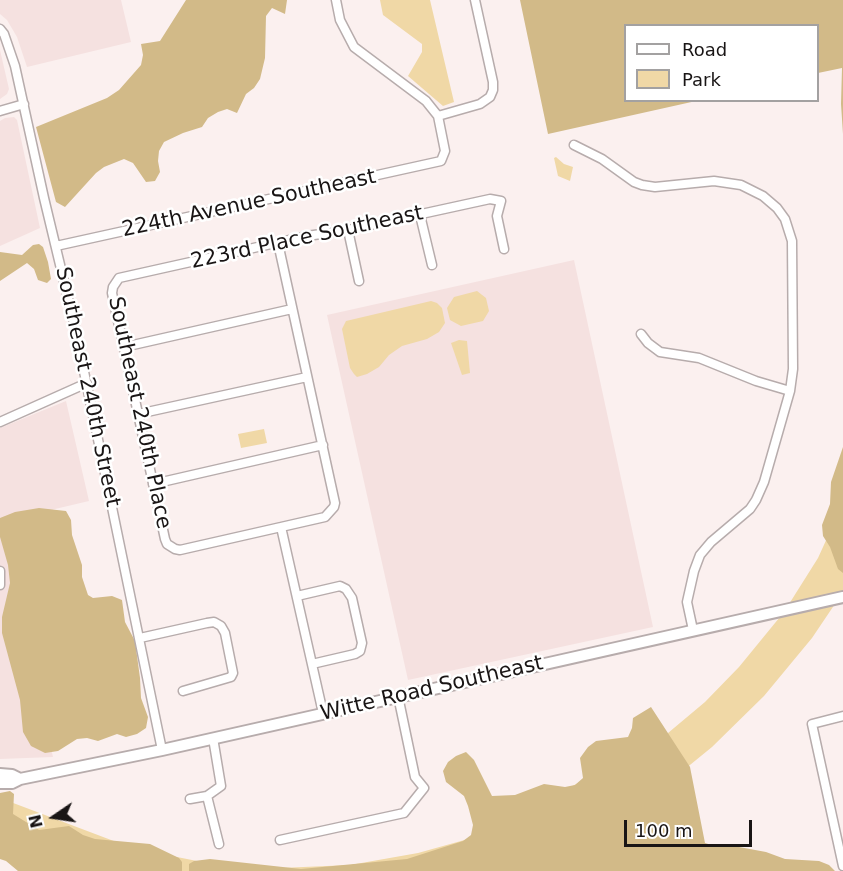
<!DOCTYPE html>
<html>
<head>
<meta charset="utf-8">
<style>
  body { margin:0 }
  #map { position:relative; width:843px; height:871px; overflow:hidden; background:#fbf0ef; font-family:"DejaVu Sans",sans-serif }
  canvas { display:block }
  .legend { position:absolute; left:624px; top:24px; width:195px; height:78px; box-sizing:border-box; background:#fff; border:2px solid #a3a1a1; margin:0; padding:8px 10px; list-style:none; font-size:18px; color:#191515 }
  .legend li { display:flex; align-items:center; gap:12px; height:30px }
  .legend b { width:30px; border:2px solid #a3a1a1 }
  .north { position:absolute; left:24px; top:787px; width:60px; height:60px; -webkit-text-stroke:4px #fff; paint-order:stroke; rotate:257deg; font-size:16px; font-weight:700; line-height:24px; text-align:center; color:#191515 }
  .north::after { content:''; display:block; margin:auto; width:21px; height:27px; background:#191515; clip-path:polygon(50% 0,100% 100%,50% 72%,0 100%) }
  .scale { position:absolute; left:624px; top:820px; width:128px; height:27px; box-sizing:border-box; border:3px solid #191515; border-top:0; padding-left:8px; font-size:18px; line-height:21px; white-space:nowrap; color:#191515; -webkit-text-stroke:4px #fff; paint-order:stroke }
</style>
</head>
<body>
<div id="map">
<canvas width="843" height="871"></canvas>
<ul class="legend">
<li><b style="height:8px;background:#fff"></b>Road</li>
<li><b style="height:16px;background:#f0d8a6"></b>Park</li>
</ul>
<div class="north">N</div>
<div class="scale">100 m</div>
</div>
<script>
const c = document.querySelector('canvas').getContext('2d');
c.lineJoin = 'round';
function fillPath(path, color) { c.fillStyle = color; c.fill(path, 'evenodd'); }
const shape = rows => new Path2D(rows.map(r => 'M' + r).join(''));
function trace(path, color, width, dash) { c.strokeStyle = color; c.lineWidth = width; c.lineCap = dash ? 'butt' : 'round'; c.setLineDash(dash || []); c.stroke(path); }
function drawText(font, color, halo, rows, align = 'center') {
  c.font = font + ' "DejaVu Sans",sans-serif'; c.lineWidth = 5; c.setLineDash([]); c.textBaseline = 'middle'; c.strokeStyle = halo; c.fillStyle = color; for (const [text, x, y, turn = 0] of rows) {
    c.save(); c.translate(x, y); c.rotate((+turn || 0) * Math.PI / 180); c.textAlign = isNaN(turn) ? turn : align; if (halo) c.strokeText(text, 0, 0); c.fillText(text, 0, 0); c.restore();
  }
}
const built = shape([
  [0,0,121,0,131,42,27,67,17,37,7,20,0,14],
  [0,50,9,89,7,94,0,99],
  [14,117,17,120,40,228,0,246,0,121,5,118],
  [574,260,653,627,408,680,327,315],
  [66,401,89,501,0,522,0,428],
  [0,523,53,757,0,759]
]);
const green = shape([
  [380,0,430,0,454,102,443,106,408,76,422,52,422,44,383,15],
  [556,157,564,164,573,167,570,181,558,176,554,158],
  [477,291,486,298,489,311,483,321,461,326,450,320,447,308,454,297],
  [431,301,437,303,442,308,445,323,439,332,427,339,402,346,389,355,379,367,367,374,357,377,354,374,350,368,342,329,346,321],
  [459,340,467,341,470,373,462,375,451,343],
  [264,429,267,443,241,448,238,434],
  [843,503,843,592,812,638,764,696,712,747,674,778,497,871,83,871,36,853,0,798,119,843,152,852,207,863,280,868,350,865,418,853,486,834,668,733,705,702,739,667,784,612,818,558]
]);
const forest = shape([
  [186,0,287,0,285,14,272,8,266,16,265,58,260,79,254,88,246,94,237,113,227,109,218,112,208,118,202,127,183,133,164,142,159,151,158,161,160,172,155,181,146,182,133,163,124,159,104,167,96,173,65,207,56,202,36,127,107,98,119,90,141,65,143,55,141,44,160,41],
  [520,0,843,0,843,134,841,104,842,68,818,73,818,26,626,26,626,100,696,101,548,134],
  [39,244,43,247,48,262,51,279,47,283,38,280,34,269,27,263,0,281,0,252,22,255,33,245],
  [843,447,843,573,838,569,830,547,823,536,822,525,830,504,831,482],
  [39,508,66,511,71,520,72,535,82,565,82,577,88,595,93,598,112,596,122,600,125,622,135,641,140,678,141,698,148,717,146,728,137,734,126,737,117,734,98,741,87,738,77,739,58,751,45,753,31,746,23,732,20,700,2,633,2,617,10,583,8,565,0,537,0,518,15,512],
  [651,707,690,767,705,843,715,846,739,847,766,852,785,859,819,861,829,865,835,871,189,871,189,864,194,861,210,859,301,869,407,859,463,841,471,835,473,825,468,806,464,796,446,782,443,771,448,762,456,756,466,752,474,760,492,796,515,795,544,784,565,787,575,785,583,778,580,758,588,747,596,741,628,737,632,728,633,718],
  [10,791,14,794,13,814,39,830,69,826,83,835,95,839,150,844,179,858,182,862,182,871,18,871,6,861,0,859,0,793]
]);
const street = shape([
  [0,29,4,34,15,66,44,198,74,323,162,750],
  [0,111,24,104],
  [438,116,480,104,490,97,493,90,493,82,475,0],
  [574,145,602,159,634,182,642,185,655,187,714,181,741,185,763,196,777,208,785,219,792,241,793,369,790,391,764,482,756,500,750,509,711,542,700,555,694,571,687,602,693,630],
  [420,215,432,265],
  [348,230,359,281],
  [278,243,335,503,334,507,325,517,180,550,175,549,167,544,165,539,112,293,113,287,119,278,307,236,348,230,490,199,501,201,497,216,504,249],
  [56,246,441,161,445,151,438,116,426,101,354,47,340,20,336,0],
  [641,334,648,343,660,352,699,358,756,381,790,391],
  [124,347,292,309],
  [138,414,307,377],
  [0,422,87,383],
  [153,484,323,445],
  [281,527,323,713],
  [0,571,0,585],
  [297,596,340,586,346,589,352,598,362,643,360,651,355,654,312,664],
  [140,638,207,623,214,622,221,626,225,633,233,673,231,677,183,691],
  [843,716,812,724,843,866],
  [207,796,219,844],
  [190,799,207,796,221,786,213,738],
  [280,840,404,813,424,788,415,777,398,696]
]);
const secondary = shape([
  [0,774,12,775,20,779],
  [0,783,12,783,20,779,162,750,843,597]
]);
const streetNames = [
  ["224th Avenue Southeast",249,204,-12],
  ["223rd Place Southeast",307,238,-12],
  ["Southeast 240th Street",87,387,78],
  ["Southeast 240th Place",139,413,78],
  ["Witte Road Southeast",432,689,-13]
];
fillPath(built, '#f5e1e0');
fillPath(green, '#f0d8a6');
fillPath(forest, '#d2ba88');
trace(street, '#b7acac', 11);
trace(secondary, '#b7acac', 14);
trace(street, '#fff', 8);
trace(secondary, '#fff', 10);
drawText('21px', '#191515', '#fff', streetNames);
</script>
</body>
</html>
